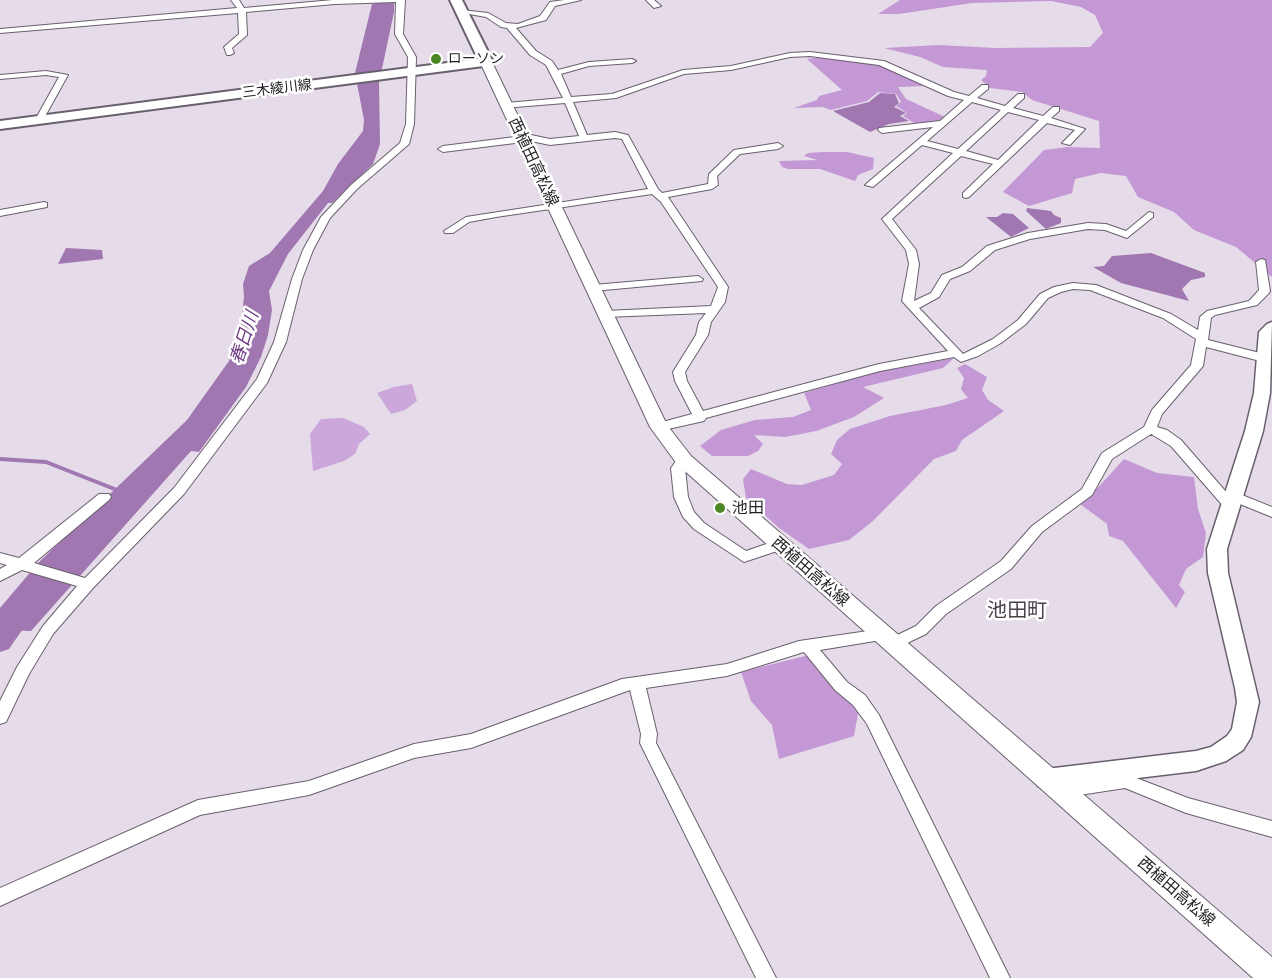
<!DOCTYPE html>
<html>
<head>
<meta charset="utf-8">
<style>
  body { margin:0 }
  canvas { display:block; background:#e5dbe9 }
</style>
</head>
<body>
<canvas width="1272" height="978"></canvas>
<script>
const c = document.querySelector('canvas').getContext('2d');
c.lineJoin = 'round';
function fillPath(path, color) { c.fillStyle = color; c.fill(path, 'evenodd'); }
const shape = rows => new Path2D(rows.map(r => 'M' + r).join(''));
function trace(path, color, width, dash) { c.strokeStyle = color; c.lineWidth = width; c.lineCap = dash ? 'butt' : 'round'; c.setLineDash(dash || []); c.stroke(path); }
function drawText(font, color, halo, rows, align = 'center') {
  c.font = font + ' Karla,"Noto Sans JP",sans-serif'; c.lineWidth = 5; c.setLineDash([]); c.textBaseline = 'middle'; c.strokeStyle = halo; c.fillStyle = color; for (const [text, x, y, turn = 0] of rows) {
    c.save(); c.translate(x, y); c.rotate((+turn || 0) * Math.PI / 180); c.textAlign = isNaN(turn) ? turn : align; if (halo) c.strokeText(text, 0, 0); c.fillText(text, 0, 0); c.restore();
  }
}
const green = shape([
  [412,384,417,401,405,410,391,414,377,393,394,387],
  [343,418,364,427,370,434,359,444,355,454,344,461,313,471,310,434,321,419]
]);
const forest = shape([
  [900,0,1272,0,1272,277,1236,247,1194,230,1174,212,1138,197,1126,176,1101,173,1075,179,1072,193,1029,206,1003,192,1044,150,1068,147,1100,148,1099,121,1032,100,1022,92,990,88,981,80,986,76,987,70,943,67,920,57,884,48,939,45,995,48,1090,47,1103,33,1095,15,1081,7,1051,1,972,3,899,14,878,14],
  [821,57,886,66,924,86,898,87,906,99,945,117,938,122,914,123,903,116,907,113,896,106,901,102,896,94,878,92,867,101,831,110,823,107,794,108,817,100,819,96,842,90,807,59],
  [823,152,847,152,874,158,873,169,858,175,855,181,820,169,788,169,782,167,779,161,817,160,804,156,808,153],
  [954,358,943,368,863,387,884,398,854,417,816,431,785,437,754,435,763,444,758,451,748,456,712,456,700,446,721,430,755,420,793,417,811,410,804,393,873,373],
  [965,364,987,377,982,390,988,400,1004,411,962,440,956,451,934,459,873,521,849,540,809,549,779,528,746,498,743,479,751,469,787,484,802,485,834,475,842,464,831,454,837,440,850,429,890,416,946,405,968,398,961,389,964,378,957,368],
  [1124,459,1157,473,1194,477,1198,509,1206,533,1203,557,1186,569,1179,585,1185,592,1176,608,1123,541,1109,536,1107,524,1080,504,1093,493],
  [809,655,859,708,854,736,779,759,772,725,751,701,741,672]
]);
const water = shape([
  [390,0,394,2,394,12,379,83,380,144,373,164,332,203,328,203,288,254,269,291,272,310,268,335,261,357,246,387,199,452,191,451,31,631,0,630,0,608,38,563,187,420,229,361,240,333,244,297,243,284,249,266,270,253,323,191,338,164,363,131,364,120,355,73,372,4],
  [880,93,895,94,899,103,894,107,906,113,900,116,909,121,889,124,870,132,833,111,869,102],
  [1027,208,1051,211,1054,215,1061,218,1061,223,1046,229,1026,211],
  [1003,213,1013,214,1029,228,1011,237,986,217,997,217],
  [66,248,102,250,103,259,58,264],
  [1151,253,1205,273,1205,277,1191,280,1182,289,1189,301,1121,283,1093,267,1104,266,1112,256]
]);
const stream = shape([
  [0,459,46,462,117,490]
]);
const river = shape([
  [25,598,34,600,38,607,9,649,0,652,0,623,16,600,25,598]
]);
const minor = shape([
  [231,0,239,0,244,8,333,0,405,0,403,34,416,57,414,124,409,144,357,189,330,218,313,250,302,279,286,342,267,383,184,494,93,588,53,634,29,674,6,722,0,724,0,701,17,667,43,626,77,586,22,570,0,581,0,569,7,565,0,563,0,553,19,558,99,494,109,494,111,497,109,500,34,563,85,578,174,488,257,379,274,342,292,279,303,250,321,217,351,185,400,143,406,124,408,57,395,34,396,2,335,4,246,12,247,35,232,48,234,53,230,55,227,55,224,47,239,34,238,13,0,33,0,29,237,8,231,0],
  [564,0,581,0,555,6,546,20,516,28,536,51,552,61,558,70,589,62,632,59,636,61,632,63,589,66,561,74,571,97,612,94,683,70,731,66,790,53,810,52,884,61,954,92,969,96,982,85,988,85,988,89,977,98,1005,106,1018,94,1024,94,1024,98,1013,108,1043,116,1053,107,1059,107,1059,111,1051,118,1085,129,1070,145,1062,143,1075,130,1047,123,969,197,966,198,963,197,963,193,993,164,961,156,892,219,916,250,919,264,914,301,931,293,942,275,962,267,987,246,1028,233,1088,223,1106,224,1126,231,1149,212,1153,213,1153,217,1127,238,1105,230,1088,229,1030,239,995,250,970,271,950,279,939,297,919,308,963,354,993,339,1018,320,1040,294,1054,287,1073,283,1096,285,1171,314,1198,330,1200,317,1207,311,1249,301,1259,290,1256,262,1261,259,1265,260,1270,291,1269,293,1257,305,1215,315,1211,318,1208,340,1268,355,1270,358,1264,362,1206,347,1203,366,1162,414,1157,427,1167,430,1181,440,1227,493,1237,493,1272,507,1272,517,1235,502,1234,507,1224,507,1171,446,1151,434,1112,459,1092,495,1042,532,1011,569,946,614,926,634,897,648,892,650,887,648,884,644,887,640,916,626,936,606,1001,561,1032,526,1082,489,1102,453,1144,427,1152,410,1191,365,1196,339,1163,318,1090,290,1073,289,1061,292,1048,298,1026,324,1001,343,978,356,961,362,954,357,880,371,706,418,704,421,659,431,655,430,653,427,655,424,692,414,675,381,673,372,696,335,699,322,706,313,605,317,599,314,605,311,711,306,718,287,661,202,652,194,496,217,469,222,453,233,445,233,444,231,466,217,648,189,622,139,615,138,550,145,531,141,443,152,438,149,443,146,531,135,550,139,579,136,565,103,503,108,502,106,506,103,563,98,546,65,530,55,507,28,501,27,486,17,458,12,462,10,488,13,506,23,518,24,540,16,550,2,564,0],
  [810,56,879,65,948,96,964,100,940,121,879,128,878,130,882,133,933,127,865,185,873,187,922,145,953,153,882,219,906,250,909,264,902,301,948,351,879,364,703,411,687,381,685,372,708,335,711,322,725,302,728,287,668,197,712,189,718,185,717,176,740,154,778,149,783,146,778,143,734,150,709,174,708,184,662,193,658,189,628,135,615,132,587,135,573,102,616,98,684,74,731,70,790,57,810,56],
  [972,102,1001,110,958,149,927,141,972,102],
  [1008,112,1039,120,998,160,966,151,1008,112],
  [646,0,654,0,661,6,654,8,646,0],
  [46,71,68,75,43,120,39,123,35,120,59,77,46,75,0,79,0,75,46,71],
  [44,202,47,203,47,207,0,216,0,210,44,202],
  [698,276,703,279,702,281,593,291,588,288,593,285,698,276],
  [684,456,691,460,685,468,688,497,694,512,704,523,746,551,778,540,783,541,785,545,783,549,744,562,694,529,683,517,674,497,671,468,679,457,684,456],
  [882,629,887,631,890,635,887,639,820,650,847,682,865,695,879,715,1010,978,990,978,867,724,853,705,835,690,804,652,727,676,646,688,657,734,656,743,776,978,756,978,640,743,641,734,630,690,471,748,414,758,309,795,200,815,0,906,0,888,198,800,309,781,414,744,471,734,622,679,727,664,799,641,882,629],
  [1126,774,1188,798,1272,821,1272,837,1186,813,1125,788,1060,798,1054,796,1051,791,1054,786,1060,784,1126,774]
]);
const tertiary = shape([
  [1272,322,1270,393,1263,431,1227,549,1228,573,1259,702,1251,737,1243,750,1226,761,1196,771,1046,789,1038,786,1035,779,1038,772,1046,769,1196,751,1211,747,1227,736,1232,729,1237,702,1235,688,1208,573,1207,549,1245,431,1254,393,1259,332,1267,324,1272,322]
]);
const secondary = shape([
  [482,60,492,62,667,425,691,456,1272,957,1272,978,1253,978,677,464,650,427,480,62,482,60]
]);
const primary = shape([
  [450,0,462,0,493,62,491,65,0,129,0,121,478,59,450,0]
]);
const markers = [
  [436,59,6,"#4a8624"],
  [720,508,6,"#4a8624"]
];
const farPoinames = [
  ["ローソン",448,59]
];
const farStreetnames = [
  ["三木綾川線",277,89,-7]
];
const streetNames = [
  ["西植田高松線",533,162,65],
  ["西植田高松線",810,572,41],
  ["西植田高松線",1176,892,41]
];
const poiNames = [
  ["池田",732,508]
];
const waterNames = [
  ["春日川",245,338,-72]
];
const quarterNames = [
  ["池田町",1017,611]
];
fillPath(green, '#cba7db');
fillPath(forest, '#c398d5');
fillPath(water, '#a077b1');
trace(stream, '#a077b1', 4);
fillPath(river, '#a077b1');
trace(minor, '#69606d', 2);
trace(tertiary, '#69606d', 3);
trace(secondary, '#69606d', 2);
trace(primary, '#69606d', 4);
fillPath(minor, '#fff');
fillPath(tertiary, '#fff');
fillPath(secondary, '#fff');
fillPath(primary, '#fff');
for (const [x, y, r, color] of markers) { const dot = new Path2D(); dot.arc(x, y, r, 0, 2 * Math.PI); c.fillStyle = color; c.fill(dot); trace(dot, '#fff', 2); }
drawText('14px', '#231f25', '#fff', farPoinames, 'left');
drawText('14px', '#231f25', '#fff', farStreetnames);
drawText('16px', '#231f25', '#fff', streetNames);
drawText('16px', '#231f25', '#fff', poiNames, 'left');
drawText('italic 18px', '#6f3a83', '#fff', waterNames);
drawText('20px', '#4b424e', '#fff', quarterNames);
</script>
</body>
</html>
